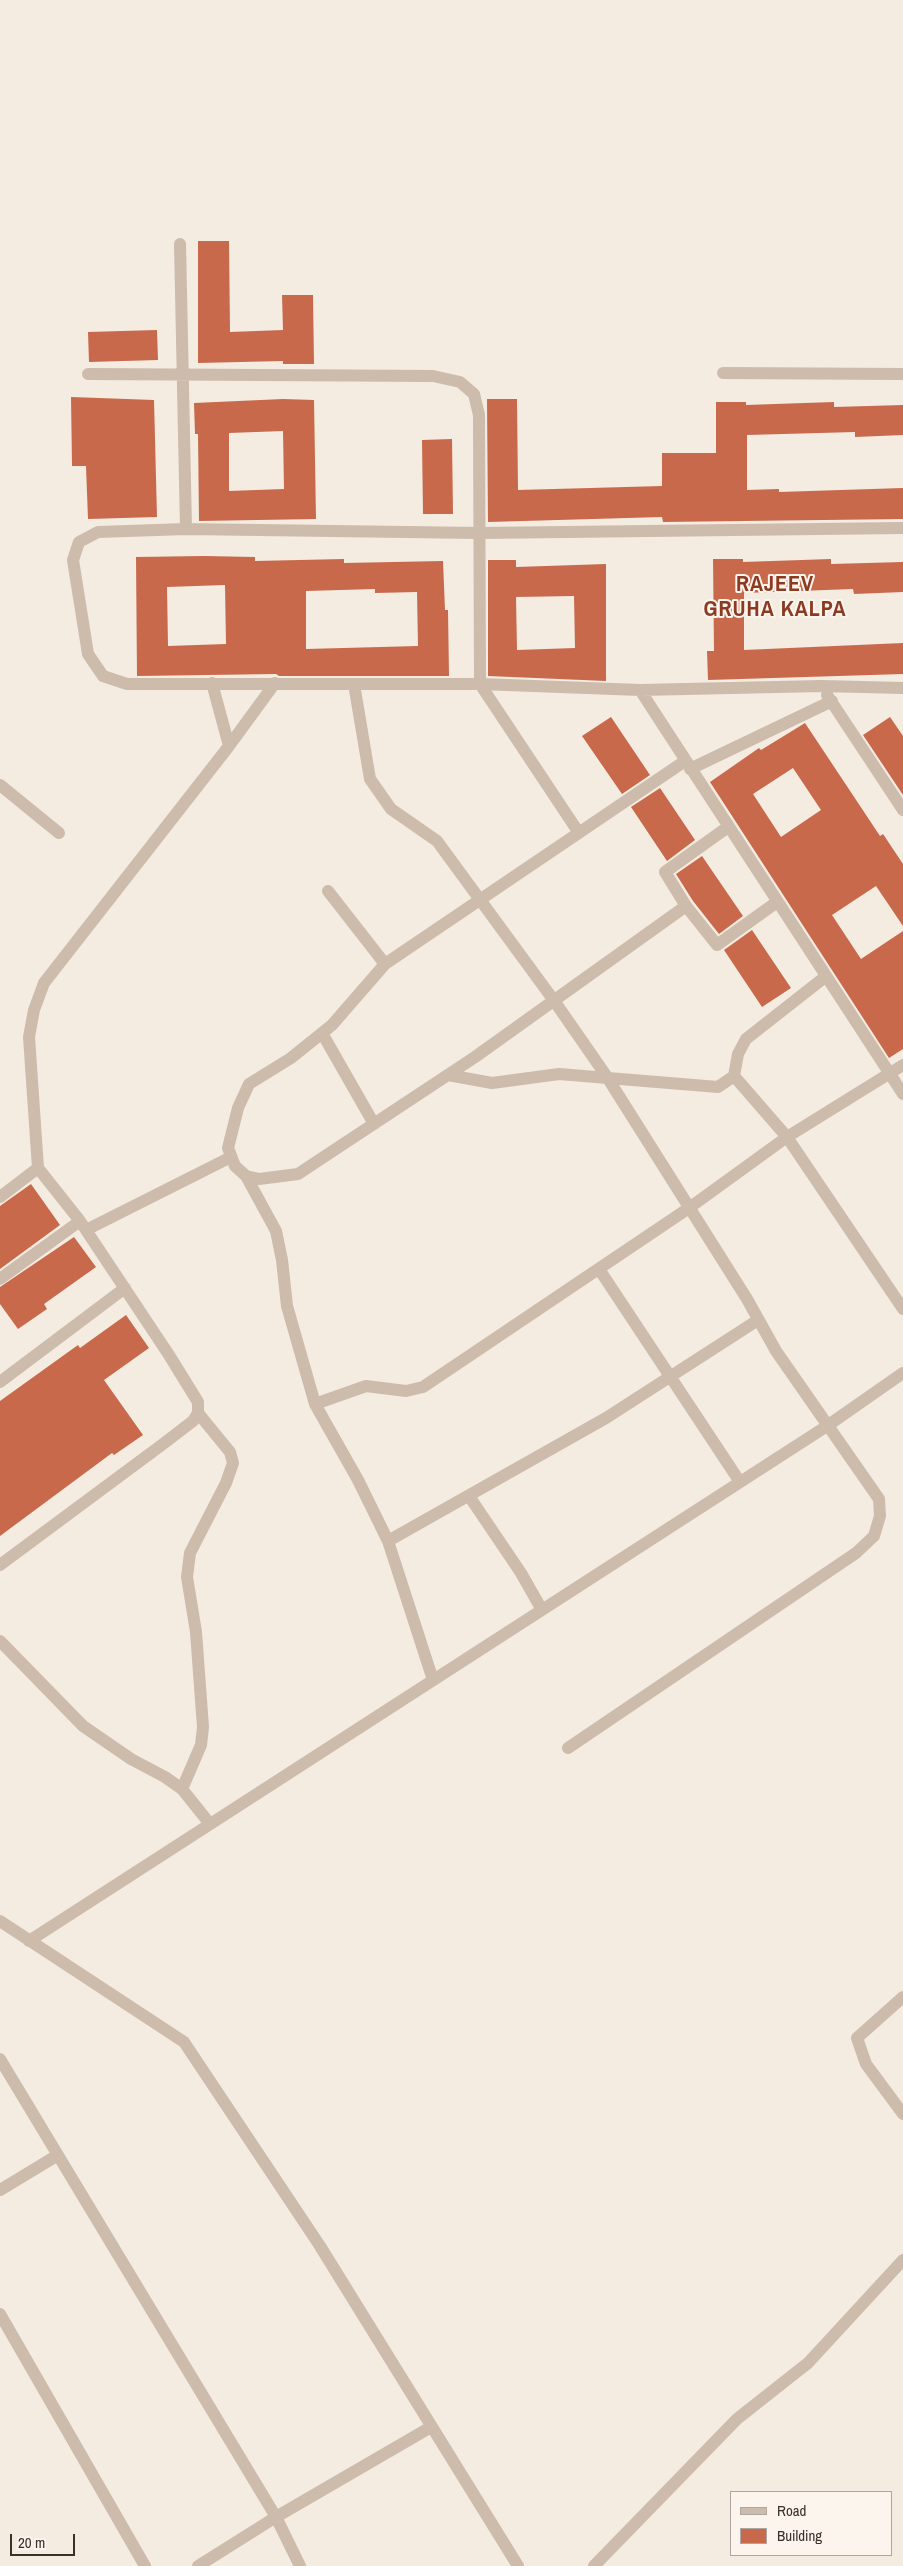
<!DOCTYPE html>
<html>
<head>
<meta charset="utf-8">
<style>
  body { margin:0 }
  #map { position:relative; width:903px; height:2566px; overflow:hidden; background:#f4ebe1; font-family:"Archivo Narrow",sans-serif }
  canvas { display:block }
  .legend { position:absolute; left:730px; top:2491px; width:162px; height:65px; box-sizing:border-box; background:#fbf5ee; border:1px solid #aea6a0; margin:0; padding:6px 9px; list-style:none; font-size:15px; color:#3b302b }
  .legend li { display:flex; align-items:center; gap:10px; height:25px }
  .legend b { width:25px; border:1px solid #aea6a0 }
  .scale { position:absolute; left:10px; top:2534px; width:65px; height:22px; box-sizing:border-box; border:2px solid #3b302b; border-top:0; padding-left:6px; font-size:15px; line-height:18px; white-space:nowrap; color:#3b302b; -webkit-text-stroke:4px #fbf5ee; paint-order:stroke }
</style>
</head>
<body>
<div id="map">
<canvas width="903" height="2566"></canvas>
<ul class="legend">
<li><b style="height:6px;background:#cdbbac"></b>Road</li>
<li><b style="height:14px;background:#c8694b"></b>Building</li>
</ul>
<div class="scale">20 m</div>
</div>
<script>
const c = document.querySelector('canvas').getContext('2d');
c.lineJoin = 'round';
function fillPath(path, color) { c.fillStyle = color; c.fill(path, 'evenodd'); }
const shape = rows => new Path2D(rows.map(r => 'M' + r).join(''));
function trace(path, color, width, dash) { c.strokeStyle = color; c.lineWidth = width; c.lineCap = dash ? 'butt' : 'round'; c.setLineDash(dash || []); c.stroke(path); }
function drawText(font, color, halo, rows, align = 'center') {
  c.font = font + ' "Archivo Narrow",sans-serif'; c.lineWidth = 4; c.setLineDash([]); c.textBaseline = 'middle'; c.strokeStyle = halo; c.fillStyle = color; for (const [text, x, y, turn = 0] of rows) {
    c.save(); c.translate(x, y); c.rotate((+turn || 0) * Math.PI / 180); c.textAlign = isNaN(turn) ? turn : align; if (halo) c.strokeText(text, 0, 0); c.fillText(text, 0, 0); c.restore();
  }
}
const building = shape([
  [198,241,229,241,230,332,283,330,282,295,313,295,314,364,283,364,283,361,198,363],
  [157,330,158,360,89,362,88,332],
  [71,397,154,400,157,517,88,519,86,466,72,466],
  [283,399,314,400,316,519,199,521,198,434,195,434,194,403],
  [283,431,284,489,229,491,229,433],
  [487,399,517,399,518,490,662,486,662,453,716,453,716,402,746,402,746,405,834,402,834,407,903,405,903,435,855,437,855,432,747,435,747,490,779,489,779,492,903,488,903,519,663,522,662,517,488,522],
  [452,439,453,514,423,514,422,440],
  [204,556,255,557,255,561,344,559,344,563,443,561,445,610,448,610,449,676,279,676,276,674,137,676,136,557],
  [225,585,226,644,168,646,167,587],
  [375,589,375,593,417,592,418,646,306,649,306,591],
  [713,559,743,559,743,562,831,559,831,564,903,562,903,592,854,594,853,589,744,593,744,650,903,643,903,674,708,680,707,651,714,651],
  [488,560,516,560,516,567,606,564,606,681,488,676],
  [574,596,575,648,517,650,516,597],
  [611,717,650,775,622,794,582,736],
  [890,717,903,736,903,795,863,735],
  [805,723,880,836,883,834,903,864,903,926,876,886,832,915,861,959,903,931,903,1049,889,1058,710,782,759,748,761,750],
  [793,768,821,810,781,837,753,794],
  [660,788,695,840,667,861,631,807],
  [702,856,743,916,719,934,693,901,676,874],
  [752,930,791,988,762,1007,724,950],
  [31,1184,60,1225,0,1269,0,1206],
  [74,1237,96,1267,44,1304,47,1309,18,1329,0,1304,0,1287],
  [126,1315,149,1348,104,1380,143,1435,114,1455,112,1453,0,1536,0,1401,78,1345,80,1348]
]);
const service = shape([
  [0,785,59,833]
]);
const minor = shape([
  [180,244,186,529],
  [723,373,903,374],
  [88,374,433,376,460,382,474,394,479,415,480,684,579,833],
  [903,528,479,533,186,529,98,532,79,542,73,560,88,654,103,676,127,684,480,684,640,690,822,686,903,688],
  [212,683,229,746],
  [354,684,370,779,391,809,437,841,555,1002,607,1077,747,1299,776,1351,879,1499,880,1516,874,1536,856,1553,568,1748],
  [640,690,903,1094],
  [827,695,903,810],
  [685,761,385,964,332,1025,291,1058,249,1084,238,1108,228,1148,235,1166,246,1176,259,1179,298,1174,475,1057,686,906,717,945,777,902],
  [690,769,832,701],
  [328,891,385,964],
  [686,906,665,872,728,827],
  [322,1033,374,1124],
  [448,1075,492,1083,559,1074,718,1087,734,1076,738,1054,746,1039,825,977],
  [734,1076,787,1137,903,1309],
  [246,1176,276,1231,282,1260,287,1306,315,1404,358,1480,388,1541,433,1680],
  [0,1197,38,1168],
  [86,1230,231,1157],
  [599,1269,740,1482],
  [0,1279,80,1221],
  [0,1382,125,1288],
  [315,1404,366,1386,406,1391,423,1387,689,1208,787,1137,903,1065],
  [469,1496,521,1573,542,1610],
  [388,1541,606,1418,758,1320],
  [0,1565,163,1444,193,1421,198,1413,198,1402,169,1355,80,1221,38,1168,29,1037,34,1010,44,983,229,746,275,683],
  [0,1641,83,1726,131,1759,165,1777,182,1789,210,1824],
  [182,1789,201,1745,203,1727,196,1632,187,1577,190,1553,226,1483,233,1463,230,1452,198,1413],
  [0,1921,184,2042,320,2246,518,2566],
  [29,1941,827,1426,903,1373],
  [903,1997,857,2038,866,2064,903,2114],
  [0,2059,276,2517,300,2566],
  [0,2190,58,2155],
  [0,2314,145,2566],
  [198,2566,276,2517,431,2427],
  [594,2566,737,2419,808,2363,903,2260]
]);
const districtNames = [
  ["RAJEEV",775,585],
  ["GRUHA KALPA",775,610]
];
fillPath(building, '#c8694b');
trace(service, '#cdbbac', 12);
trace(minor, '#cdbbac', 12);
c.letterSpacing = '1px';
drawText('bold 22px', '#8c3b22', '#fbf5ee', districtNames);
c.letterSpacing = '0px';
</script>
</body>
</html>
